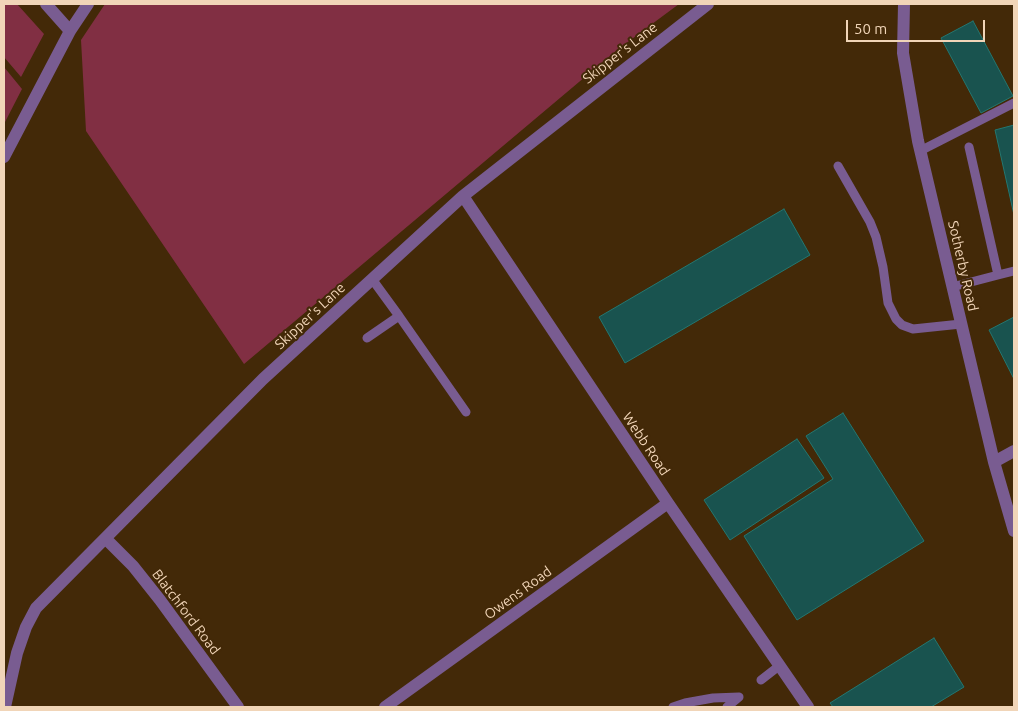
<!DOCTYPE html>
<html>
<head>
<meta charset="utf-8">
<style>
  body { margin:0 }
  #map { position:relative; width:1018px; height:711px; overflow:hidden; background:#432908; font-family:Ubuntu,sans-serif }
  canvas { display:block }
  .frame { position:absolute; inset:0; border:5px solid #f1d5b8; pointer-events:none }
  .scale { position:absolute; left:846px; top:20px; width:139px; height:22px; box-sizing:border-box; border:2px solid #f1d5b8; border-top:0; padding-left:6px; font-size:15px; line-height:18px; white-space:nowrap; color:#f1d5b8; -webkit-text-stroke:4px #432908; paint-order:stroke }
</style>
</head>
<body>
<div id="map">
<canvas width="1018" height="711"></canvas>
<div class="frame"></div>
<div class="scale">50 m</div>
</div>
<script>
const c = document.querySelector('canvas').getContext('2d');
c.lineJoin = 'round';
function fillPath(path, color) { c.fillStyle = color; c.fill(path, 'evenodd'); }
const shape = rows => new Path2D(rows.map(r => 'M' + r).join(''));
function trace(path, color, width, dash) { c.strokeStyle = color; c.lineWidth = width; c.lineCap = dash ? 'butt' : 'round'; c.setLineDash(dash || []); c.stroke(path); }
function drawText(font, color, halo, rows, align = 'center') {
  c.font = font + ' Ubuntu,sans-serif'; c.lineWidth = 4; c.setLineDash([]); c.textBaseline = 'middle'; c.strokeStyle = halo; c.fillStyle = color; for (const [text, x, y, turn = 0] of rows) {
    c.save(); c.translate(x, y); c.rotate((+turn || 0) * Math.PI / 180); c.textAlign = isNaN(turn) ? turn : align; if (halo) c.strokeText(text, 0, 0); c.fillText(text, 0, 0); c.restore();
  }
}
const green = shape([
  [4,4,17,4,44,34,21,77,4,57],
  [105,4,679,4,617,50,244,364,86,131,81,40],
  [4,67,22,89,4,124]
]);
const building = shape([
  [973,21,1013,96,981,113,941,38,973,21],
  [1014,125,1014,215,995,130,1014,125],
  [784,209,810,255,625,363,599,317,784,209],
  [1014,317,1014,379,989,330,1014,317],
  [843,413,924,541,797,620,744,536,833,479,806,436,843,413],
  [797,439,824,478,730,540,704,500,797,439],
  [934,638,964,687,931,707,833,707,830,703,934,638]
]);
const lane = shape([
  [920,151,1014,103],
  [838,166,870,222,876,237,883,267,888,303,896,319,902,325,913,329,961,324],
  [998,275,1014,271],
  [952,287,998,275,969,147],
  [399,316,466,412],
  [367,338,399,316,372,279],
  [761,680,779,666],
  [673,707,685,703,713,698,739,697],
  [727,707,739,697]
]);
const street = shape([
  [46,4,70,31],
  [904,4,903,53,918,141,994,462,1014,531],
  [4,157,70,31,88,4],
  [463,196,668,503,808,707],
  [994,462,1014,451],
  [106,539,133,566,160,600,238,707],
  [5,707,17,653,26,627,36,608,263,379,463,196,708,4],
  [385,707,668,503]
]);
const streetNames = [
  ["Skipper's Lane",620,53,-38],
  ["Sotherby Road",963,266,77],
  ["Skipper's Lane",310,316,-43],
  ["Webb Road",646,444,56],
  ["Owens Road",518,593,-36],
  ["Blatchford Road",186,612,53]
];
fillPath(green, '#812f43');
fillPath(building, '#19534f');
trace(building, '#237771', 1);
trace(lane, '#795c91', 9);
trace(street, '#795c91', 12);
drawText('14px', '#f1d5b8', '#432908', streetNames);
</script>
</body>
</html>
